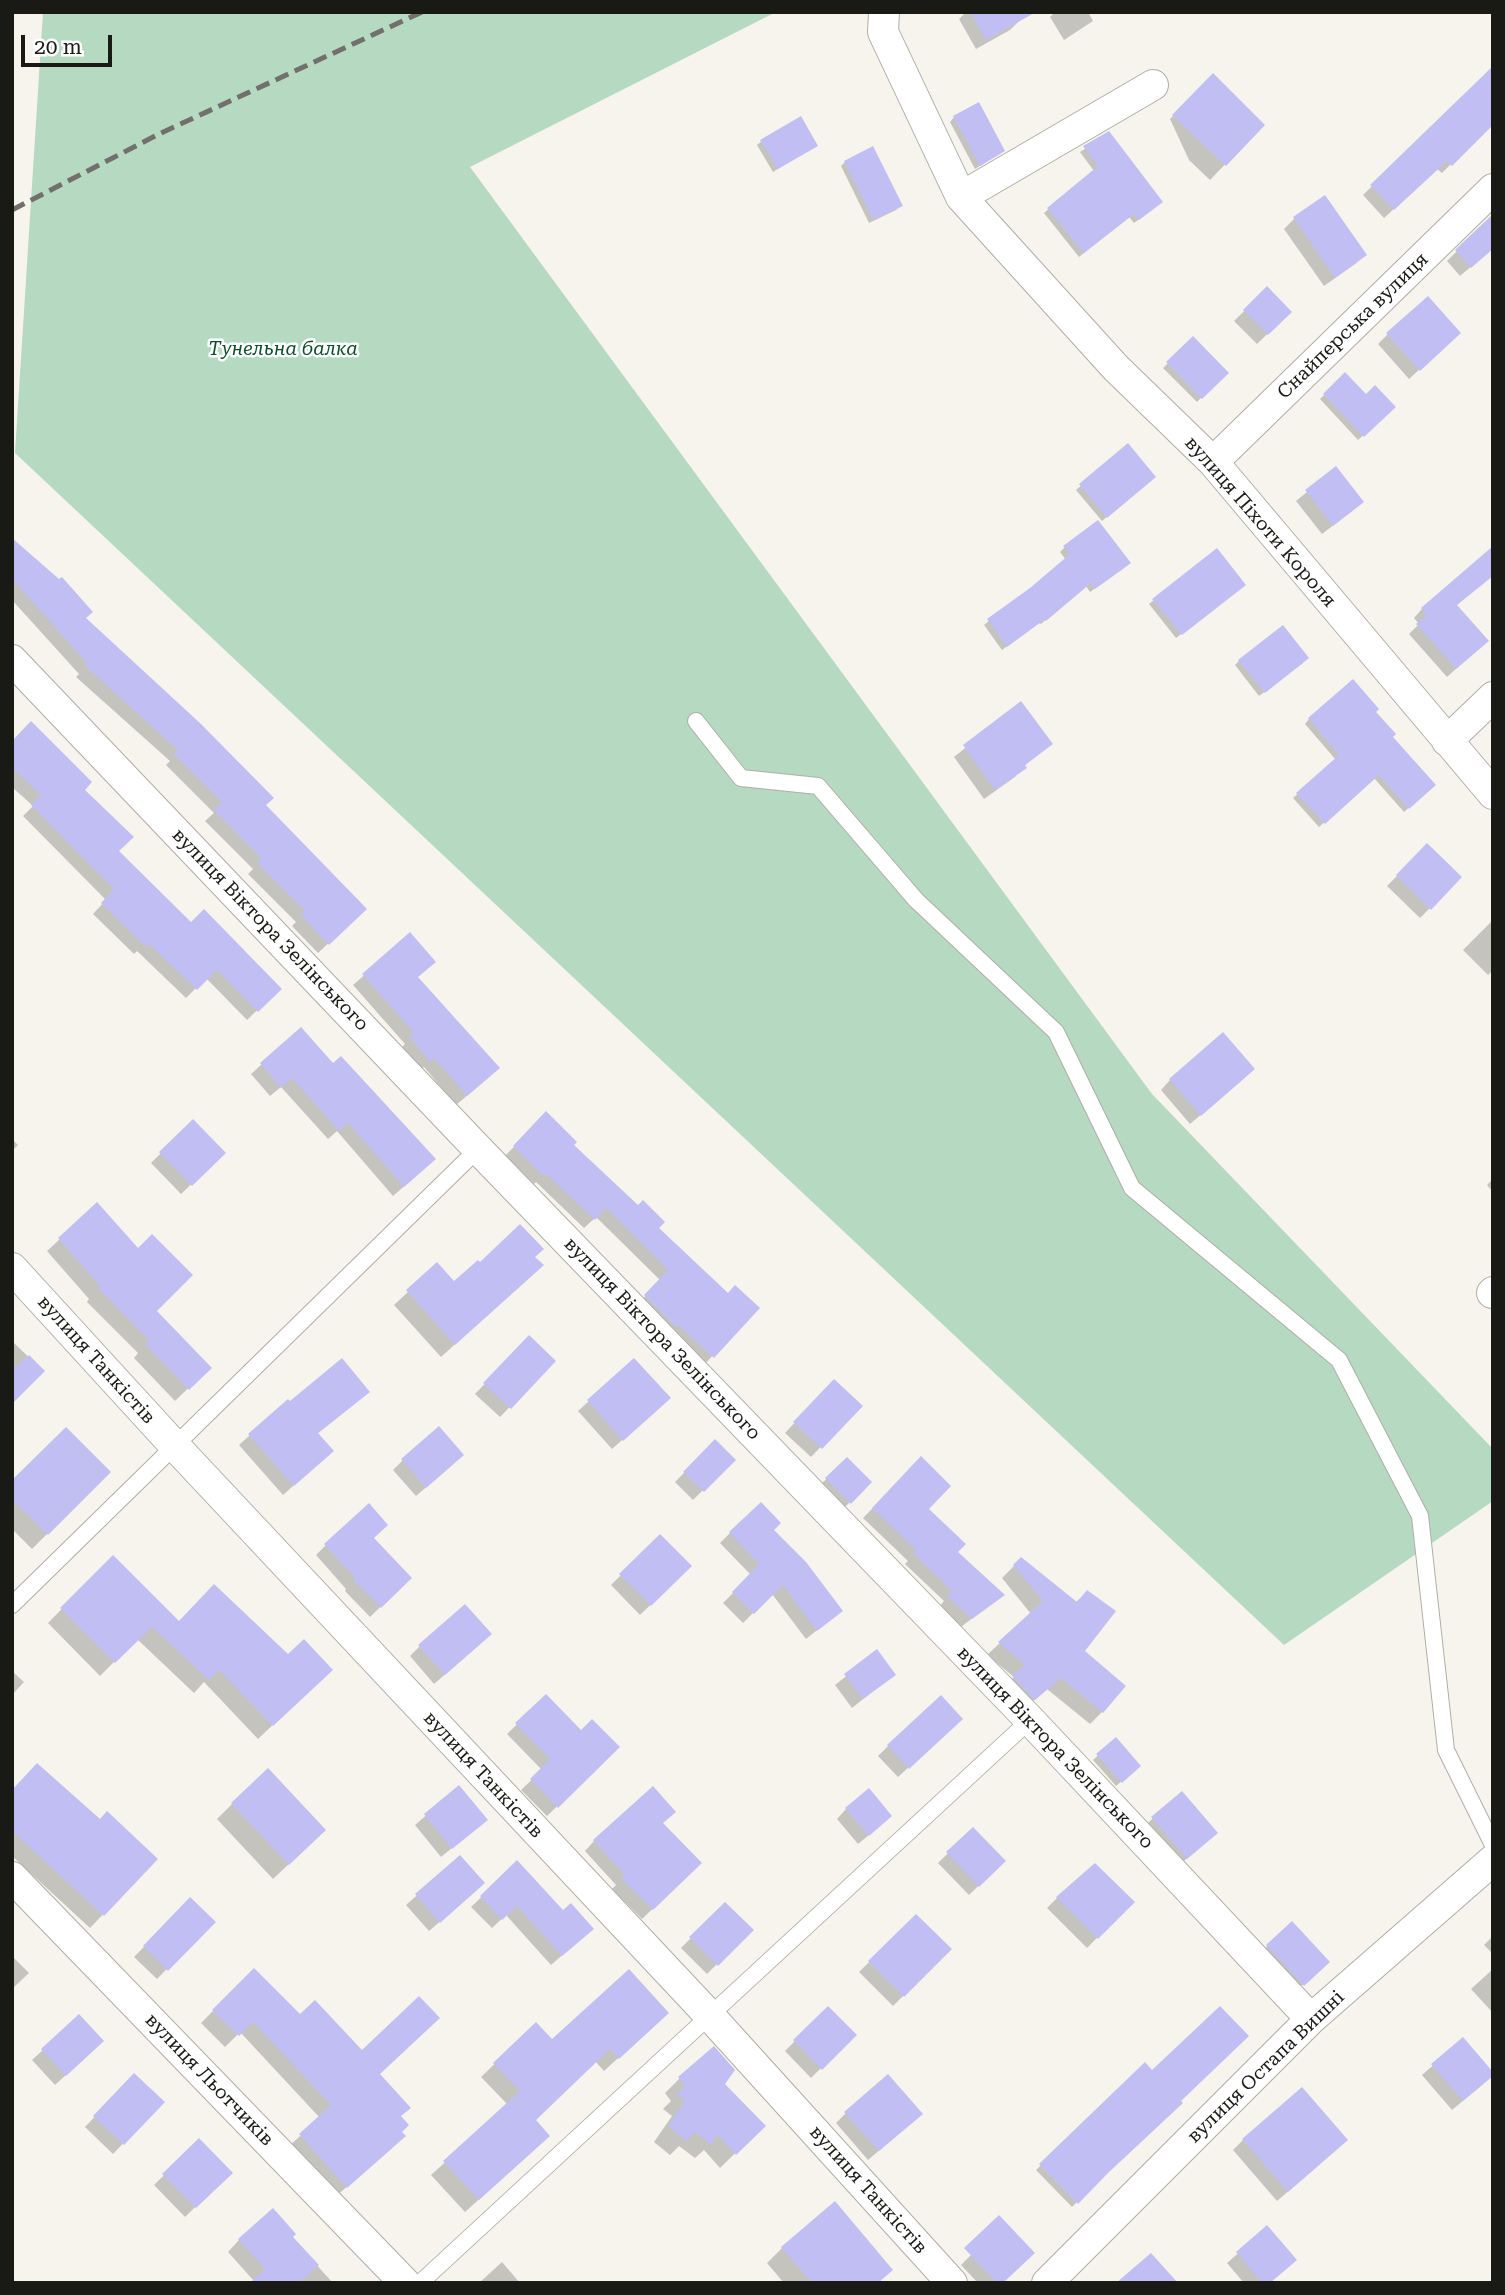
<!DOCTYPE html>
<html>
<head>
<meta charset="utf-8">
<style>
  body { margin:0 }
  #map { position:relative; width:1505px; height:2295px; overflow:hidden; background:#f6f4ed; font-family:"Roboto Serif",serif }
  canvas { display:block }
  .frame { position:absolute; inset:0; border:14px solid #191916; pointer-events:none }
  .scale { position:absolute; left:21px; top:35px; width:91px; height:32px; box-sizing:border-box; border:4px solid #191916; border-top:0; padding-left:9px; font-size:21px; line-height:24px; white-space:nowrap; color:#191916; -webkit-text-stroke:5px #fff; paint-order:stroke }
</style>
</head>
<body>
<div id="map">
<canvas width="1505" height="2295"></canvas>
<div class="frame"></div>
<div class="scale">20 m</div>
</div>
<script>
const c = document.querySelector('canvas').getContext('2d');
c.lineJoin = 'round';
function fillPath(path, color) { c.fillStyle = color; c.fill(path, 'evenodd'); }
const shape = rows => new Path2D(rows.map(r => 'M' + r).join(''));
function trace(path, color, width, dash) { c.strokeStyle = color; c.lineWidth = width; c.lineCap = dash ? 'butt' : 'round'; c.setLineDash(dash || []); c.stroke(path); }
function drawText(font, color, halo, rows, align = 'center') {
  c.font = font + ' "Roboto Serif",serif'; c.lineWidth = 5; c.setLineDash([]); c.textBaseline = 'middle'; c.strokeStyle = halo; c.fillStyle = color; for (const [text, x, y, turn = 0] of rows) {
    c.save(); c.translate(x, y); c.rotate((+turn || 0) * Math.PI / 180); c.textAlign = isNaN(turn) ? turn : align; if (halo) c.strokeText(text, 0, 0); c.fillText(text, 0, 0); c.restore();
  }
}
const green = shape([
  [43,12,776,12,470,167,1152,1094,1493,1449,1493,1501,1284,1645,15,453]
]);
const shadow = shape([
  [966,12,1015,12,1020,20,1010,30,976,49,959,19],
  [1055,12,1088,12,1093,21,1064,40,1050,17],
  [1213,76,1263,125,1210,180,1189,160,1170,119],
  [954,117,1003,151,975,169,950,122],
  [1493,122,1442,173,1437,169,1384,218,1363,195,1372,186],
  [1109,133,1157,206,1134,223,1129,217,1079,257,1044,213,1094,171,1080,152],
  [762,141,816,145,773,172,757,145],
  [845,162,901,205,896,210,869,223,841,166],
  [1325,197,1365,255,1355,264,1324,286,1284,229,1294,219],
  [1486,222,1493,248,1460,276,1447,261],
  [1267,289,1290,312,1257,344,1234,321],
  [1388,334,1449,342,1409,379,1378,344],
  [1193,339,1226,373,1197,402,1163,368],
  [1345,375,1366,396,1394,407,1358,440,1320,399],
  [1127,446,1149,481,1102,521,1076,490],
  [1335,469,1352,511,1322,534,1296,501],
  [12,540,84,619,365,909,318,953,292,926,296,922,248,874,253,869,205,821,214,813,166,765,170,761,76,677,79,674,12,600],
  [1065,547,1124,568,1090,592,1086,586,1041,624,1039,623,1002,650,984,625,1066,560,1060,552],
  [1239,589,1176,638,1149,604,1154,600],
  [1455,606,1478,649,1447,677,1409,634,1419,624,1414,618,1422,609],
  [1239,661,1303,663,1259,696,1235,665],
  [1021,703,1051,744,1024,766,1015,777,984,799,954,757],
  [1374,712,1391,737,1434,785,1404,812,1374,778,1319,827,1293,798,1336,760,1305,724,1309,719],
  [12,743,116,851,191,925,279,989,247,1020,206,978,186,998,137,951,134,954,93,914,106,900,23,816,33,806,12,787],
  [1427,846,1460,878,1420,918,1387,886],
  [1493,920,1493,970,1488,975,1463,950],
  [410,935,416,978,488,1078,456,1105,424,1067,420,1070,401,1048,405,1044,353,985],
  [301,1029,424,1169,393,1196,337,1131,328,1139,281,1087,270,1096,251,1074],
  [1243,1079,1190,1124,1161,1090,1170,1080],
  [546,1114,572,1145,728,1295,757,1308,703,1366,636,1306,660,1280,596,1217,584,1228,536,1182,534,1184,505,1156],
  [193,1121,224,1153,181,1194,151,1163],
  [12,1139,18,1145,12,1151],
  [1493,1179,1493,1192,1487,1185],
  [97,1205,155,1311,209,1368,175,1401,134,1358,138,1353,87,1302,89,1299,47,1251],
  [437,1265,454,1284,528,1278,441,1357,394,1305],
  [529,1338,554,1361,500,1417,475,1394],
  [12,1341,43,1371,12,1402],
  [634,1360,658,1408,612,1449,578,1411],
  [834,1381,860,1406,811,1457,785,1433],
  [288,1401,358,1401,317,1434,322,1460,283,1495,239,1445],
  [715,1442,733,1460,693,1500,675,1482],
  [847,1459,870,1482,840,1512,816,1489],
  [921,1459,927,1509,956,1552,1002,1595,961,1627,939,1607,944,1601,905,1564,908,1561,863,1518],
  [403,1460,452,1465,416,1496,393,1470],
  [109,1472,32,1549,12,1529,12,1483],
  [772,1530,841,1611,806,1639,772,1594,743,1623,723,1603,751,1575,720,1543,730,1533],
  [660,1536,690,1566,640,1615,611,1585],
  [371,1539,410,1578,370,1617,345,1591,346,1589,316,1555,326,1545],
  [113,1557,178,1623,317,1683,258,1739,204,1682,194,1693,137,1639,100,1676,48,1623],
  [1021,1559,1075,1603,1087,1592,1082,1652,1102,1712,1090,1724,1047,1689,1022,1711,1002,1689,1014,1677,987,1655,1031,1614,1002,1578],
  [480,1644,434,1684,410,1656,420,1646],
  [877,1652,894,1674,852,1708,835,1685],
  [12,1671,24,1682,12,1695],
  [546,1696,581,1732,618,1747,547,1816,521,1790,542,1770,507,1734],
  [950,1729,898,1777,878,1756,888,1746],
  [1116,1739,1139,1766,1116,1786,1093,1760],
  [459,1787,475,1829,441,1857,415,1825],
  [12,1792,99,1822,156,1859,90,1928,12,1856],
  [1182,1793,1216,1833,1176,1868,1142,1828],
  [232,1804,309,1845,273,1879,217,1819],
  [846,1809,880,1826,858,1844,837,1819],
  [661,1824,700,1863,642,1919,612,1889,616,1885,585,1851,594,1841],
  [973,1829,1004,1861,969,1895,938,1863],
  [460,1857,473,1893,429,1931,406,1905],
  [517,1863,563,1912,581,1939,551,1965,506,1915,492,1928,471,1907],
  [1057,1898,1132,1902,1087,1948,1047,1908],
  [190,1900,213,1922,157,1979,134,1957],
  [725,1904,751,1930,707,1974,681,1948],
  [916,1916,950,1949,893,2006,859,1972],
  [1291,1924,1327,1961,1293,1994,1257,1956],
  [1493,1936,1493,1954,1484,1945],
  [12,1956,29,1973,12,1989],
  [1493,1969,1493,2013,1471,1989],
  [254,1970,300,2016,378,2075,400,2117,391,2148,334,2198,288,2147,320,2118,240,2032,225,2047,201,2023],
  [828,2008,854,2035,811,2078,785,2051],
  [79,2017,92,2051,55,2085,32,2060],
  [536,2024,552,2041,653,2026,604,2071,595,2061,534,2120,535,2149,465,2212,431,2175,508,2105,481,2077],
  [1463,2039,1483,2084,1452,2110,1422,2075],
  [1145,2065,1103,2176,1072,2207,1036,2170],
  [134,2076,163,2102,113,2154,85,2127],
  [680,2078,723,2084,763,2126,720,2168,704,2150,695,2158,679,2146,670,2155,654,2142,672,2116,663,2109,671,2101,665,2093],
  [846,2113,911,2123,868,2160,836,2123],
  [1243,2140,1336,2150,1277,2201,1233,2150],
  [199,2141,230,2173,185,2217,154,2185],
  [1267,2228,1269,2283,1244,2283,1227,2263],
  [291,2237,333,2283,253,2283,254,2281,228,2252,239,2240],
  [782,2248,878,2283,784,2283,767,2263],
  [978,2248,1001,2283,978,2283,961,2265],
  [502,2262,520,2283,479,2283]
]);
const building = shape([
  [970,12,1036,12,986,40],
  [1493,66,1493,125,1452,166,1447,161,1394,210,1370,185],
  [1213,73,1265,125,1226,166,1172,115],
  [979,102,1005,151,980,166,953,116],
  [801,116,818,146,778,169,760,140],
  [1109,131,1163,202,1139,220,1134,214,1084,253,1047,208,1098,166,1083,146],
  [873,146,903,206,873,220,844,161],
  [1325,195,1367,255,1335,278,1293,217],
  [1493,214,1493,249,1471,268,1455,250],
  [1267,286,1292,312,1268,335,1243,310],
  [1428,296,1461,333,1420,371,1386,333],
  [1193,336,1229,373,1202,399,1166,362],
  [1345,372,1366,394,1375,385,1396,407,1364,437,1323,394],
  [1128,443,1156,477,1107,518,1079,484],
  [1336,466,1364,502,1333,526,1305,490],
  [1098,520,1131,563,1095,589,1091,583,1046,621,1045,619,1007,647,987,619,1030,588,1070,554,1063,546],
  [12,538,59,579,62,577,93,612,86,618,201,724,274,798,266,805,367,909,329,945,301,915,305,911,257,863,261,858,214,810,222,802,174,754,178,750,85,666,87,663,12,579],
  [1493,546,1493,576,1457,605,1489,641,1456,669,1416,624,1427,615,1421,608],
  [1217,548,1246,585,1182,635,1152,599],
  [1283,625,1309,658,1265,693,1238,660],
  [1353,679,1379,709,1376,712,1396,734,1393,737,1436,785,1409,809,1379,775,1325,824,1296,793,1339,755,1308,718],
  [1021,701,1053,744,1025,765,1027,768,995,790,963,745],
  [31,721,92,782,85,790,134,837,119,851,191,922,204,909,282,989,258,1012,217,970,197,990,148,943,145,946,101,903,114,889,31,805,41,795,12,768,12,741],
  [1427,843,1462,877,1431,910,1396,875],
  [410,932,436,962,418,977,500,1068,467,1096,434,1058,431,1062,409,1037,414,1033,362,974],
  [301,1027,333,1063,341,1056,436,1159,404,1187,348,1123,339,1131,292,1078,281,1088,260,1063],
  [1223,1032,1255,1069,1201,1116,1169,1079],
  [546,1111,577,1142,574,1145,638,1205,643,1200,665,1222,659,1228,728,1293,735,1285,760,1308,714,1358,678,1325,676,1327,644,1295,668,1270,606,1208,595,1220,546,1174,544,1176,513,1146],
  [193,1119,226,1153,192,1186,159,1152],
  [97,1202,138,1248,152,1234,193,1275,157,1311,212,1368,189,1390,145,1344,149,1340,98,1288,100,1286,58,1238],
  [520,1224,544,1249,535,1257,544,1265,455,1345,406,1290,437,1262,454,1281,478,1260,480,1262],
  [529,1335,556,1361,511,1409,483,1383],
  [29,1355,45,1371,12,1404,12,1371],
  [342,1358,370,1392,318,1433,334,1451,294,1486,248,1434,288,1399,290,1401],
  [634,1358,671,1398,623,1441,587,1400],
  [834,1379,863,1406,822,1449,793,1422],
  [439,1426,464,1455,426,1488,401,1459],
  [66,1427,111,1472,48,1535,12,1500,12,1480],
  [715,1439,736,1460,704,1492,683,1472],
  [921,1456,951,1486,929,1509,966,1544,958,1552,1005,1595,972,1619,947,1596,952,1591,913,1553,916,1550,872,1508],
  [847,1457,872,1482,851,1504,825,1478],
  [761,1502,781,1523,774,1530,806,1562,843,1611,817,1631,783,1585,754,1614,732,1592,759,1564,729,1532],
  [369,1503,388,1525,374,1538,412,1578,381,1608,353,1580,355,1578,324,1544],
  [660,1534,692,1566,651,1606,619,1574],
  [113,1555,179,1621,214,1584,288,1654,304,1639,333,1670,273,1726,219,1670,209,1680,152,1627,115,1663,60,1608],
  [1021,1557,1077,1602,1087,1590,1116,1611,1085,1651,1126,1686,1103,1713,1061,1678,1035,1700,1012,1676,1025,1665,998,1642,1043,1601,1013,1565],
  [465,1604,492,1634,445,1675,418,1645],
  [877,1649,896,1675,863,1699,844,1674],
  [546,1694,581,1730,592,1719,620,1747,558,1808,530,1779,550,1759,515,1723],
  [941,1695,963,1719,909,1769,887,1745],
  [1116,1737,1141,1766,1122,1783,1096,1754],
  [37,1763,100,1819,107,1811,158,1859,104,1916,12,1831,12,1790],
  [268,1768,326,1830,289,1865,231,1803],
  [459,1785,488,1820,452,1849,424,1814],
  [653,1786,676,1812,663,1823,702,1863,653,1910,621,1878,624,1874,593,1840],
  [869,1788,892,1816,869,1836,845,1808],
  [1182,1791,1218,1833,1187,1859,1151,1817],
  [973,1827,1006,1861,979,1887,946,1852],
  [460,1855,485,1883,440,1923,415,1894],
  [517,1860,563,1910,571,1903,594,1929,562,1956,517,1906,502,1920,480,1896],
  [1095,1863,1135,1902,1098,1939,1056,1897],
  [190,1897,216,1922,168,1971,143,1946],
  [725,1902,754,1930,718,1966,689,1937],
  [916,1914,952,1949,904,1997,868,1961],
  [1292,1921,1330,1962,1304,1986,1266,1945],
  [254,1968,300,2014,315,2000,362,2050,419,1996,440,2018,380,2074,411,2108,401,2116,409,2125,402,2132,406,2136,347,2188,299,2134,331,2105,253,2022,239,2036,212,2010],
  [629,1969,669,2013,619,2059,610,2049,536,2120,550,2136,479,2200,443,2161,520,2091,493,2063,536,2022,552,2039],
  [828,2006,857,2035,822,2070,793,2040],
  [1220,2006,1249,2036,1181,2101,1183,2103,1108,2173,1078,2204,1039,2164,1145,2062,1152,2070],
  [79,2014,104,2041,66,2076,41,2049],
  [1463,2037,1493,2072,1493,2076,1463,2101,1431,2064],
  [714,2046,735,2070,725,2084,766,2126,736,2155,718,2135,711,2145,695,2132,686,2141,668,2126,685,2100,677,2094,685,2085,678,2077],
  [134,2073,165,2102,124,2145,93,2116],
  [888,2074,923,2114,879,2151,844,2112],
  [1302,2087,1348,2140,1288,2192,1242,2139],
  [199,2138,233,2173,196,2208,162,2174],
  [835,2201,893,2270,878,2283,812,2283,781,2247],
  [273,2208,296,2234,293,2237,319,2265,299,2283,250,2283,265,2269,238,2239],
  [999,2215,1035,2253,1003,2283,997,2283,964,2248],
  [1267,2225,1297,2260,1270,2283,1262,2283,1236,2252],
  [1151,2253,1178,2283,1116,2283]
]);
const lane = shape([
  [696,721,741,778,818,786,916,900,1056,1032,1132,1188,1339,1360,1420,1516,1446,1750,1493,1845],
  [12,1605,478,1149],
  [420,2283,1030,1720]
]);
const street = shape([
  [884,12,883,32,961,197,1116,368,1213,462,1493,794],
  [961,197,1153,85],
  [1213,462,1493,189],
  [12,660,478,1149,1030,1720,1311,2019],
  [1447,741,1493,697],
  [12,1268,174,1445,710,2016,952,2283],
  [1492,1293,1493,1292],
  [12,1877,405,2283],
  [1047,2283,1311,2019,1493,1860]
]);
const rail = shape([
  [12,210,159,134,422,12]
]);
const streetNames = [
  ["Снайперська вулиця",1353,326,-44],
  ["вулиця Піхоти Короля",1260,522,49],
  ["вулиця Віктора Зелінського",270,930,46],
  ["вулиця Віктора Зелінського",662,1339,46],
  ["вулиця Танкістів",96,1360,48],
  ["вулиця Віктора Зелінського",1055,1748,46],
  ["вулиця Танкістів",483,1775,47],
  ["вулиця Остапа Вишні",1266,2067,-44],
  ["вулиця Льотчиків",209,2080,46],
  ["вулиця Танкістів",868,2190,48]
];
const parkNames = [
  ["Тунельна балка",283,349]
];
fillPath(green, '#b6d9c1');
fillPath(shadow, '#0003');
fillPath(building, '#c0bef3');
trace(lane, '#afaea7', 18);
trace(street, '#afaea7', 32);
trace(lane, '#fff', 16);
trace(street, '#fff', 30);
trace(rail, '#71706c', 5, [14, 7]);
drawText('19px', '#191916', '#fff', streetNames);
drawText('italic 19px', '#0f4e2d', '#fff', parkNames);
</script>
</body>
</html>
